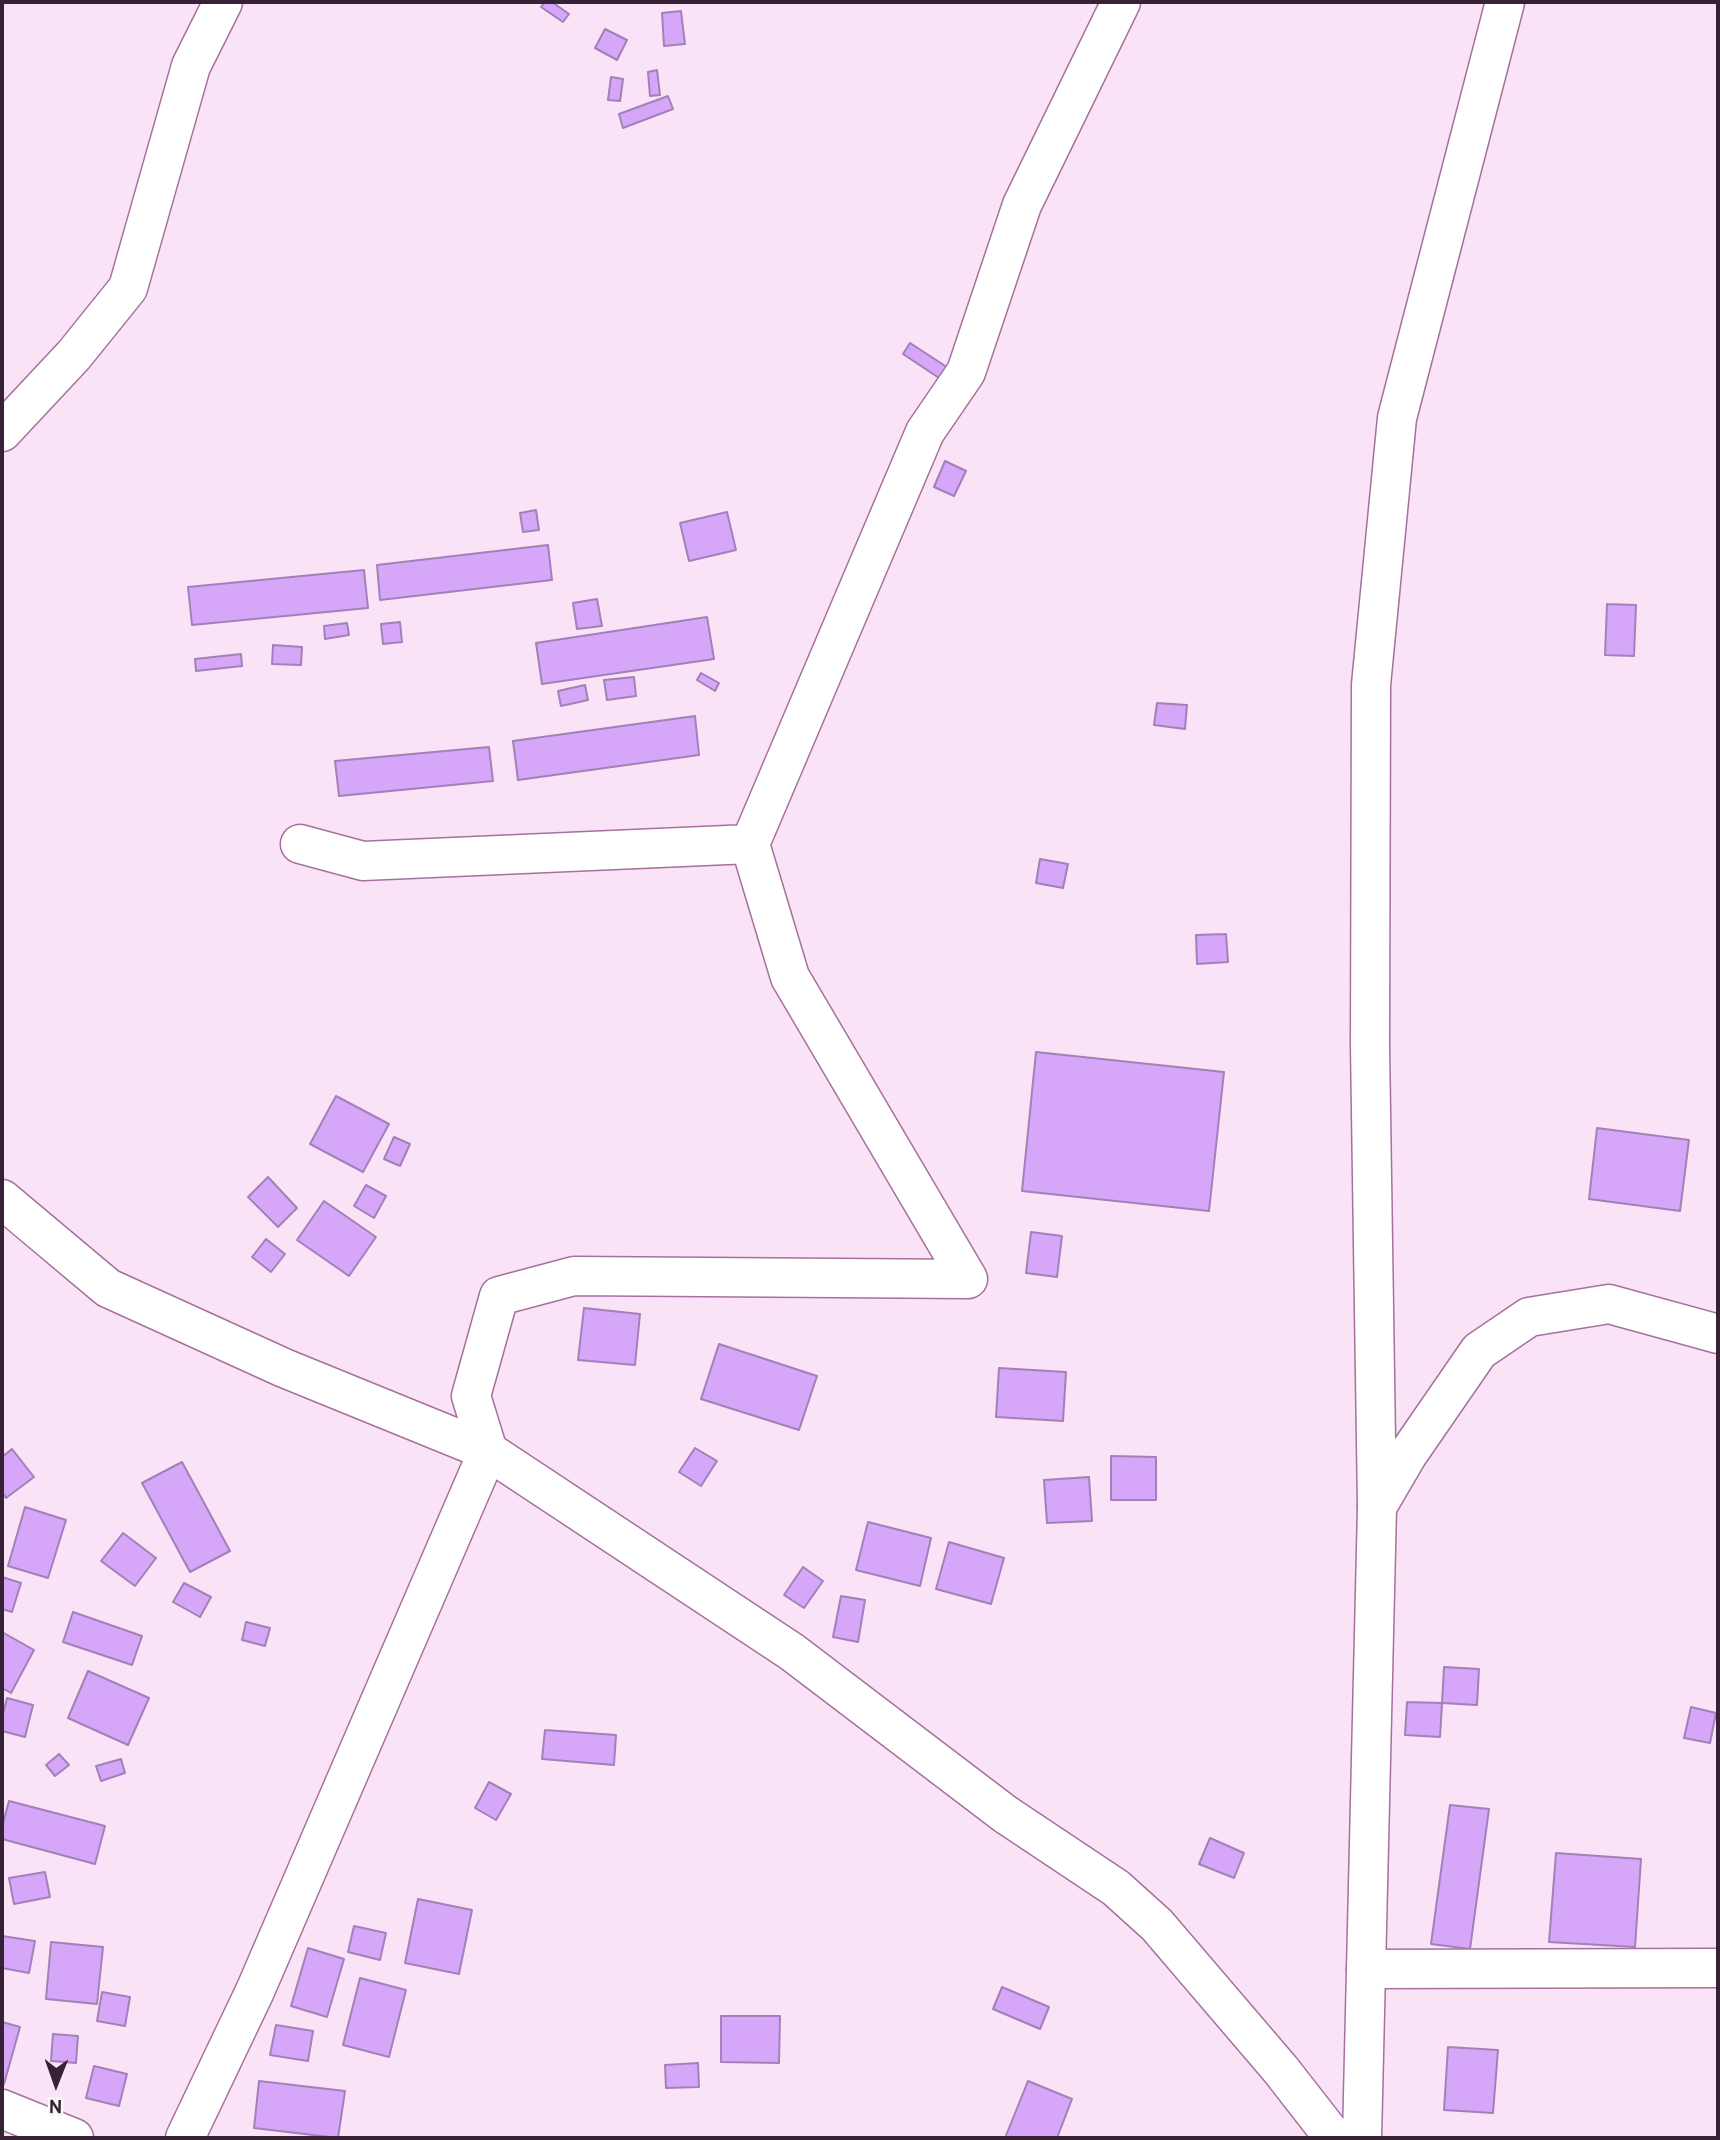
<!DOCTYPE html>
<html>
<head>
<meta charset="utf-8">
<style>
  body { margin:0 }
  #map { position:relative; width:1720px; height:2140px; overflow:hidden; background:#fae3f6; font-family:Overpass,sans-serif }
  canvas { display:block }
  .frame { position:absolute; inset:0; border:4px solid #372235; pointer-events:none }
  .north { position:absolute; left:21px; top:2049px; width:70px; height:70px; -webkit-text-stroke:5px #f8f8f8; paint-order:stroke; rotate:181deg; font-size:19px; font-weight:700; line-height:28px; text-align:center; color:#372235 }
  .north::after { content:''; display:block; margin:auto; width:24px; height:32px; background:#372235; clip-path:polygon(50% 0,100% 100%,50% 72%,0 100%) }
</style>
</head>
<body>
<div id="map">
<canvas width="1720" height="2140"></canvas>
<div class="frame"></div>
<div class="north">N</div>
</div>
<script>
const c = document.querySelector('canvas').getContext('2d');
c.lineJoin = 'round';
function fillPath(path, color) { c.fillStyle = color; c.fill(path, 'evenodd'); }
const shape = rows => new Path2D(rows.map(r => 'M' + r).join(''));
function trace(path, color, width, dash) { c.strokeStyle = color; c.lineWidth = width; c.lineCap = dash ? 'butt' : 'round'; c.setLineDash(dash || []); c.stroke(path); }
const building = shape([
  [545,2,552,2,569,14,563,22,541,7,545,2],
  [681,11,685,44,664,46,662,13,681,11],
  [605,29,627,40,617,60,595,48,605,29],
  [657,70,660,95,650,96,648,72,657,70],
  [611,77,623,79,620,101,608,100,611,77],
  [668,96,673,109,623,128,619,114,668,96],
  [910,343,950,369,942,380,903,354,910,343],
  [945,461,966,471,954,496,934,487,945,461],
  [536,510,539,530,523,532,520,513,536,510],
  [727,512,736,550,689,561,680,523,727,512],
  [548,545,552,580,380,600,377,565,548,545],
  [364,570,368,608,192,625,188,587,364,570],
  [597,599,602,626,577,629,573,603,597,599],
  [1607,604,1636,605,1634,656,1605,655,1607,604],
  [707,617,714,659,542,684,536,643,707,617],
  [400,622,402,642,383,644,381,624,400,622],
  [347,623,349,635,325,639,324,626,347,623],
  [273,645,302,647,301,665,272,664,273,645],
  [241,654,242,666,196,671,195,659,241,654],
  [701,673,719,683,715,691,697,680,701,673],
  [634,677,636,696,607,700,604,680,634,677],
  [585,685,588,700,561,706,558,691,585,685],
  [1157,703,1187,705,1185,729,1154,725,1157,703],
  [695,716,699,755,518,780,513,741,695,716],
  [489,747,493,781,339,796,335,761,489,747],
  [1040,859,1068,864,1063,888,1036,883,1040,859],
  [1226,934,1228,962,1197,964,1196,935,1226,934],
  [1036,1052,1224,1072,1209,1211,1022,1191,1036,1052],
  [336,1096,389,1124,363,1172,310,1144,336,1096],
  [1597,1128,1689,1140,1680,1211,1589,1199,1597,1128],
  [394,1137,410,1144,400,1166,384,1159,394,1137],
  [268,1177,297,1208,278,1227,248,1197,268,1177],
  [366,1185,386,1196,374,1218,354,1206,366,1185],
  [324,1201,376,1237,349,1276,297,1240,324,1201],
  [1031,1232,1062,1236,1057,1277,1026,1273,1031,1232],
  [266,1239,285,1254,271,1272,252,1257,266,1239],
  [584,1308,640,1314,635,1365,578,1360,584,1308],
  [719,1344,817,1376,799,1430,701,1399,719,1344],
  [999,1368,1066,1372,1063,1421,996,1417,999,1368],
  [695,1448,717,1461,701,1486,679,1472,695,1448],
  [12,1449,34,1477,6,1498,2,1492,2,1457,12,1449],
  [1111,1456,1156,1457,1156,1500,1111,1500,1111,1456],
  [182,1462,230,1551,190,1572,142,1483,182,1462],
  [1089,1477,1092,1521,1047,1523,1044,1480,1089,1477],
  [25,1507,66,1520,48,1578,8,1566,25,1507],
  [868,1522,931,1538,920,1586,856,1570,868,1522],
  [123,1533,156,1558,135,1586,101,1561,123,1533],
  [949,1542,1004,1558,991,1604,936,1589,949,1542],
  [803,1567,823,1581,804,1608,784,1595,803,1567],
  [2,1577,21,1583,12,1612,2,1609,2,1577],
  [184,1583,211,1597,200,1617,173,1602,184,1583],
  [841,1596,865,1600,858,1642,833,1637,841,1596],
  [73,1612,142,1636,132,1665,63,1642,73,1612],
  [246,1622,270,1628,265,1646,242,1640,246,1622],
  [2,1632,34,1650,11,1693,2,1688,2,1632],
  [1444,1667,1479,1669,1477,1705,1442,1703,1444,1667],
  [88,1671,149,1698,128,1745,68,1718,88,1671],
  [7,1698,33,1705,25,1737,2,1731,2,1718,7,1698],
  [1407,1702,1442,1703,1440,1737,1405,1735,1407,1702],
  [1691,1707,1716,1713,1710,1743,1684,1738,1691,1707],
  [545,1730,616,1735,614,1765,542,1759,545,1730],
  [59,1754,69,1765,55,1776,46,1765,59,1754],
  [121,1759,125,1773,101,1781,96,1766,121,1759],
  [489,1782,511,1794,496,1820,475,1808,489,1782],
  [9,1801,105,1826,95,1864,2,1839,2,1827,9,1801],
  [1450,1805,1489,1809,1470,1949,1431,1944,1450,1805],
  [1210,1838,1244,1853,1234,1878,1199,1864,1210,1838],
  [1556,1853,1641,1859,1635,1947,1549,1942,1556,1853],
  [45,1872,50,1897,14,1904,9,1878,45,1872],
  [418,1899,472,1910,459,1974,405,1963,418,1899],
  [354,1926,386,1933,380,1960,348,1952,354,1926],
  [2,1936,35,1941,29,1973,2,1968,2,1936],
  [51,1942,103,1947,97,2004,46,1999,51,1942],
  [308,1948,344,1959,327,2017,291,2006,308,1948],
  [360,1978,406,1990,389,2057,343,2045,360,1978],
  [1002,1987,1049,2007,1040,2029,993,2009,1002,1987],
  [102,1992,130,1997,125,2026,97,2021,102,1992],
  [721,2016,780,2016,779,2063,721,2062,721,2016],
  [2,2022,20,2027,4,2084,2,2083,2,2022],
  [276,2025,313,2031,308,2061,270,2055,276,2025],
  [53,2034,78,2036,76,2063,51,2061,53,2034],
  [1448,2047,1498,2050,1493,2113,1444,2110,1448,2047],
  [698,2063,699,2087,666,2088,665,2065,698,2063],
  [94,2066,127,2074,119,2106,86,2098,94,2066],
  [259,2081,345,2091,338,2138,254,2128,259,2081],
  [1028,2081,1072,2099,1057,2138,1005,2138,1028,2081]
]);
const street = shape([
  [2,432,74,355,128,288,191,66,223,2],
  [750,844,925,432,966,372,1022,205,1121,2],
  [1377,1507,1408,1454,1479,1351,1529,1317,1609,1304,1718,1334],
  [1366,1969,1718,1968],
  [2,2109,74,2138],
  [185,2138,255,1991,488,1451,471,1396,499,1296,574,1276,968,1279,790,977,750,844,363,861,300,844]
]);
const secondary = shape([
  [2,1199,108,1288,284,1368,488,1451,792,1652,1005,1814,1116,1888,1157,1925,1281,2070,1334,2138],
  [1362,2138,1377,1507,1370,1045,1371,685,1397,418,1505,2]
]);
fillPath(building, '#d6a6f8');
trace(building, '#a280b9', 2);
trace(street, '#a5719e', 41);
trace(secondary, '#a5719e', 41);
trace(street, '#fff', 38);
trace(secondary, '#fff', 38);
</script>
</body>
</html>
